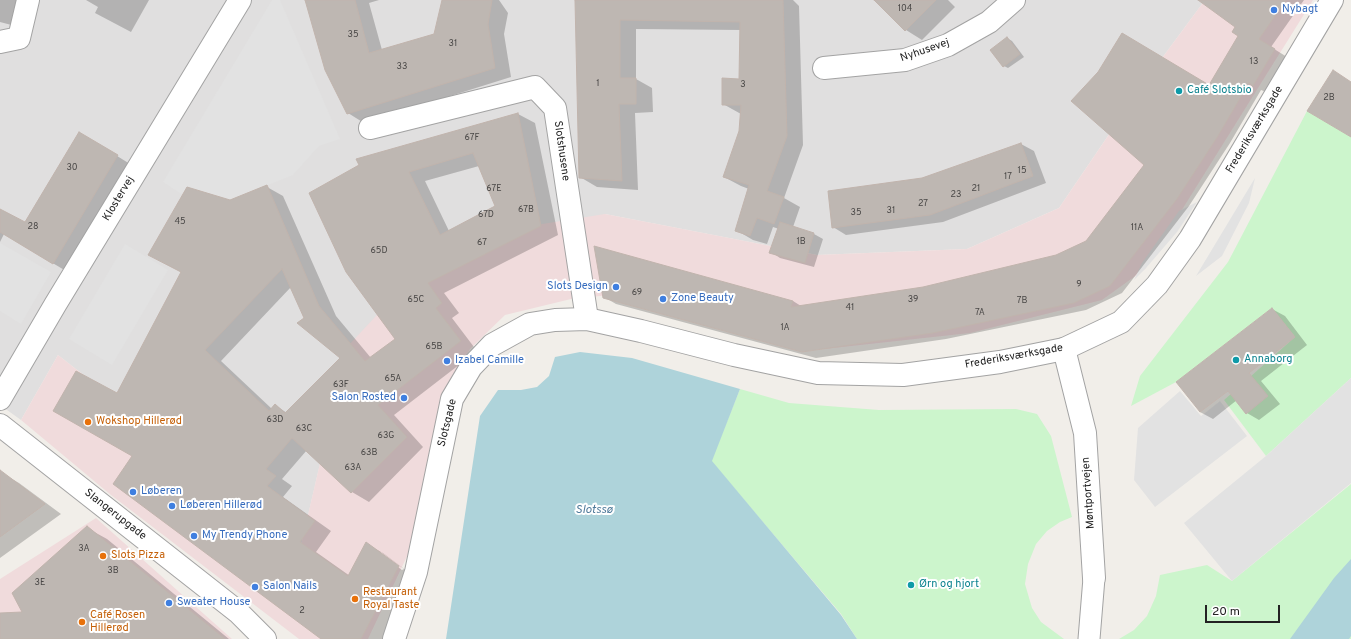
<!DOCTYPE html>
<html>
<head>
<meta charset="utf-8">
<style>
  body { margin:0 }
  #map { position:relative; width:1351px; height:639px; overflow:hidden; background:#f1eee9; font-family:Overpass,sans-serif }
  canvas { display:block }
  .scale { position:absolute; left:1205px; top:605px; width:75px; height:18px; box-sizing:border-box; border:2px solid #222; border-top:0; padding-left:5px; font-size:12px; line-height:14px; white-space:nowrap; color:#222; -webkit-text-stroke:3px #fff; paint-order:stroke }
</style>
</head>
<body>
<div id="map">
<canvas width="1351" height="639"></canvas>
<div class="scale">20 m</div>
</div>
<script>
const c = document.querySelector('canvas').getContext('2d');
c.lineJoin = 'round';
function fillPath(path, color) { c.fillStyle = color; c.fill(path, 'evenodd'); }
const shape = rows => new Path2D(rows.map(r => 'M' + r).join(''));
function trace(path, color, width, dash) { c.strokeStyle = color; c.lineWidth = width; c.lineCap = dash ? 'butt' : 'round'; c.setLineDash(dash || []); c.stroke(path); }
function drawText(font, color, halo, rows, align = 'center') {
  c.font = font + ' Overpass,sans-serif'; c.lineWidth = 4; c.setLineDash([]); c.textBaseline = 'middle'; c.strokeStyle = halo; c.fillStyle = color; for (const [text, x, y, turn = 0] of rows) {
    c.save(); c.translate(x, y); c.rotate((+turn || 0) * Math.PI / 180); c.textAlign = isNaN(turn) ? turn : align; if (halo) c.strokeText(text, 0, 0); c.fillText(text, 0, 0); c.restore();
  }
}
const residential = shape([
  [0,0,1205,0,1148,77,1059,208,967,249,817,255,605,214,347,347,301,546,58,355,21,420,0,405]
]);
const commercial = shape([
  [1205,0,1313,0,1145,269,1102,300,970,333,824,349,610,295,571,299,505,315,470,349,441,398,409,552,368,639,299,639,111,495,21,420,58,355,301,545,347,347,448,239,605,214,817,255,967,249,1059,208,1148,77],
  [96,518,232,639,0,639,0,579]
]);
const park = shape([
  [1307,111,1351,137,1351,378,1266,456,1224,400,1295,337,1272,308,1176,382,1131,406,1140,376,1228,262],
  [740,389,789,403,879,410,1016,409,1037,414,1051,436,1072,517,1060,522,1047,531,1036,544,1028,564,1025,584,1032,608,1041,622,1064,639,857,639,841,614,711,461],
  [1351,484,1351,639,1119,639,1134,630,1147,616,1156,596,1160,575,1207,565,1232,581]
]);
const parking = shape([
  [272,0,280,0,340,139,319,146,293,175,253,191,244,203,188,188,183,195,163,182],
  [1255,178,1249,203,1222,256,1196,276],
  [1197,202,1177,232,1146,268,1134,280,1142,263,1179,211],
  [0,243,51,272,21,324,0,311],
  [125,244,168,270,112,365,69,339],
  [1351,378,1351,483,1232,581,1184,523,1266,456],
  [1180,391,1201,416,1220,401,1247,436,1155,507,1134,480,1138,428]
]);
const water = shape([
  [580,352,632,358,740,389,712,461,841,615,857,639,446,639,480,416,498,390,521,390,537,387,549,376,555,357],
  [1351,559,1351,636,1349,639,1290,639,1334,578]
]);
const shadow = shape([
  [0,0,26,0,19,27,0,22],
  [86,0,149,0,131,32,95,13,98,7],
  [306,0,379,0,369,3,382,50,435,35,443,0,499,0,508,13,504,34,511,77,364,123,348,113],
  [576,0,793,0,799,6,803,145,784,198,800,207,793,227,814,234,823,239,814,267,780,258,771,252,779,229,773,227,767,244,753,240,736,230,749,189,741,186,724,177,740,131,741,114,723,104,740,80,741,30,636,29,636,79,652,88,653,112,635,113,638,190,597,187,580,177],
  [875,0,948,0,955,7,922,40,906,30],
  [1216,0,1304,0,1271,47,1287,57,1266,92,1261,90,1230,143,1189,206,1122,293,1086,310,946,339,816,358,616,304,604,297,793,301,801,306,923,288,1056,256,1087,242,1209,86,1240,36,1236,27],
  [1007,38,1012,41,1024,57,1008,68,1004,66],
  [518,114,535,123,558,235,444,293,459,313,452,318,477,351,394,415,423,447,369,502,352,492,307,450,282,479,292,486,283,497,331,531,316,552,350,576,366,544,383,553,415,577,382,639,323,639,133,456,117,395,182,272,166,264,230,201,267,187,283,196,336,316,371,358,397,339,361,165,357,160],
  [479,166,496,206,449,231,425,181],
  [291,287,305,318,341,358,287,413,275,405,272,409,221,361],
  [381,552,404,569,402,570,381,555],
  [93,141,130,164,66,271,4,234,0,242,0,210,25,224],
  [1021,144,1034,151,1046,183,943,222,846,235,833,227,923,179],
  [1272,309,1285,316,1307,345,1261,381,1280,404,1259,420,1247,413,1237,400,1213,419,1200,412],
  [2,473,19,483,61,514,0,558,0,474],
  [87,528,107,539,229,639,0,639,0,614,23,613]
]);
const building = shape([
  [305,0,355,0,369,53,434,34,442,0,492,0,488,24,495,68,347,114,325,70,305,0],
  [575,0,783,0,787,136,767,191,784,197,774,224,757,218,750,236,735,231,749,185,723,177,739,131,741,105,722,105,722,78,739,79,740,22,620,20,620,78,636,78,636,104,619,104,622,181,579,178,575,0],
  [874,0,936,0,905,31,874,0],
  [1198,0,1286,0,1259,39,1275,49,1253,86,1249,83,1218,136,1177,199,1110,286,1074,303,933,333,802,352,603,298,594,246,793,301,791,307,923,287,1056,255,1086,241,1144,165,1071,101,1098,72,1122,33,1209,85,1238,36,1232,32,1235,27,1198,0],
  [1007,37,1020,54,1003,67,990,50,1007,37],
  [1333,70,1351,82,1351,137,1307,111,1333,70],
  [518,113,541,226,428,283,442,303,436,308,461,341,378,405,407,437,351,493,292,438,266,469,276,476,267,486,315,521,300,542,348,576,366,542,399,566,361,639,321,639,113,484,132,456,53,411,76,371,117,393,181,272,148,255,187,187,230,200,267,185,319,306,365,361,395,339,346,272,309,193,359,165,356,159,518,113],
  [473,153,495,206,440,235,409,172,473,153],
  [282,269,304,318,297,323,340,358,285,413,275,404,269,411,205,350,282,269],
  [79,132,118,155,53,264,0,232,0,209,25,222,79,132],
  [1021,143,1033,176,930,215,832,228,828,191,922,178,1021,143],
  [780,222,814,233,805,263,769,253,780,222],
  [1272,308,1295,337,1249,373,1268,396,1246,414,1228,391,1200,412,1176,382,1272,308],
  [0,470,45,504,0,537,0,470],
  [87,526,225,639,0,639,0,613,22,612,12,593,87,526]
]);
const pedestrian = shape([
  [1089,639,1094,578]
]);
const minor = shape([
  [0,42,19,38,28,0],
  [824,68,905,60,948,45,989,22,1014,0],
  [370,128,535,87,555,108,587,319],
  [1064,349,1085,433,1094,578],
  [0,399,55,305,240,0]
]);
const tertiary = shape([
  [0,425,238,612,265,639],
  [394,639,416,572,452,399,471,367,492,345,530,324,555,320,587,319,641,331,734,355,818,373,903,375,1000,362,1064,349,1121,322,1157,285,1190,239,1332,0]
]);
const markers = [
  [1274,10,4,"#3f7fe0"],
  [1179,91,4,"#0f9aa8"],
  [616,287,4,"#3f7fe0"],
  [663,299,4,"#3f7fe0"],
  [1236,360,4,"#0f9aa8"],
  [447,361,4,"#3f7fe0"],
  [404,398,4,"#3f7fe0"],
  [88,422,4,"#e8710a"],
  [133,492,4,"#3f7fe0"],
  [172,506,4,"#3f7fe0"],
  [194,536,4,"#3f7fe0"],
  [103,556,4,"#e8710a"],
  [911,585,4,"#0f9aa8"],
  [255,587,4,"#3f7fe0"],
  [355,599,4,"#e8710a"],
  [169,603,4,"#3f7fe0"],
  [82,622,4,"#e8710a"]
];
const numberNames = [
  ["104",905,9],
  ["35",353,35],
  ["31",453,44],
  ["13",1254,62],
  ["33",402,67],
  ["1",598,84],
  ["3",743,85],
  ["2B",1329,98],
  ["67F",472,138],
  ["30",72,168],
  ["15",1022,171],
  ["17",1008,177],
  ["67E",494,189],
  ["21",976,189],
  ["23",956,195],
  ["27",923,204],
  ["67B",526,210],
  ["31",891,211],
  ["35",856,213],
  ["67D",486,215],
  ["45",180,222],
  ["28",33,227],
  ["11A",1137,228],
  ["1B",801,242],
  ["67",482,243],
  ["65D",379,251],
  ["9",1079,285],
  ["69",637,293],
  ["65C",416,300],
  ["39",913,300],
  ["7B",1022,301],
  ["41",850,308],
  ["7A",980,313],
  ["1A",785,328],
  ["65B",434,347],
  ["65A",393,379],
  ["63F",341,385],
  ["63D",275,420],
  ["63C",304,429],
  ["63G",386,436],
  ["63B",369,453],
  ["63A",353,468],
  ["3A",84,549],
  ["3B",113,571],
  ["3E",40,583],
  ["2",302,611]
];
const shopNames = [
  ["Nybagt",1282,10],
  ["Slots Design",608,287,"right"],
  ["Zone Beauty",671,299],
  ["Izabel Camille",455,361],
  ["Salon Rosted",396,398,"right"],
  ["Løberen",141,492],
  ["Løberen Hillerød",180,506],
  ["My Trendy Phone",202,536],
  ["Salon Nails",263,587],
  ["Sweater House",177,603]
];
const streetNames = [
  ["Nyhusevej",925,51,-19],
  ["Frederiksværksgade",1255,130,-59],
  ["Slotshusene",561,151,82],
  ["Klostervej",119,199,-59],
  ["Frederiksværksgade",1014,357,-10],
  ["Slotsgade",448,423,-76],
  ["Møntportvejen",1089,493,-94],
  ["Slangerupgade",115,515,38]
];
const cultureNames = [
  ["Café Slotsbio",1187,91],
  ["Annaborg",1244,360],
  ["Ørn og hjort",919,585]
];
const foodNames = [
  ["Wokshop Hillerød",96,422],
  ["Slots Pizza",111,556],
  ["Restaurant",363,593],
  ["Royal Taste",363,606],
  ["Café Rosen",90,616],
  ["Hillerød",90,629]
];
const waterNames = [
  ["Slotssø",594,511]
];
fillPath(residential, '#e0dfdf');
fillPath(commercial, '#f0dbdc');
fillPath(park, '#ccf5cc');
fillPath(parking, '#e2e2e2');
fillPath(water, '#aed3da');
fillPath(shadow, '#0003');
fillPath(building, '#beb7b2');
trace(building, '#c1b4ad', 1);
trace(pedestrian, '#a3a3a3', 23);
trace(minor, '#a3a3a3', 24);
trace(tertiary, '#a3a3a3', 24);
trace(pedestrian, '#fff', 21);
trace(minor, '#fff', 22);
trace(tertiary, '#fff', 22);
for (const [x, y, r, color] of markers) { const dot = new Path2D(); dot.arc(x, y, r, 0, 2 * Math.PI); c.fillStyle = color; c.fill(dot); trace(dot, '#fff', 1.5); }
drawText('9px', '#494746', null, numberNames);
drawText('11px', '#366cbe', '#fff', shopNames, 'left');
drawText('11px', '#222', '#fff', streetNames);
drawText('11px', '#0d838f', '#fff', cultureNames, 'left');
drawText('11px', '#c56008', '#fff', foodNames, 'left');
drawText('italic 12px', '#4f7a9a', '#fff', waterNames);
</script>
</body>
</html>
